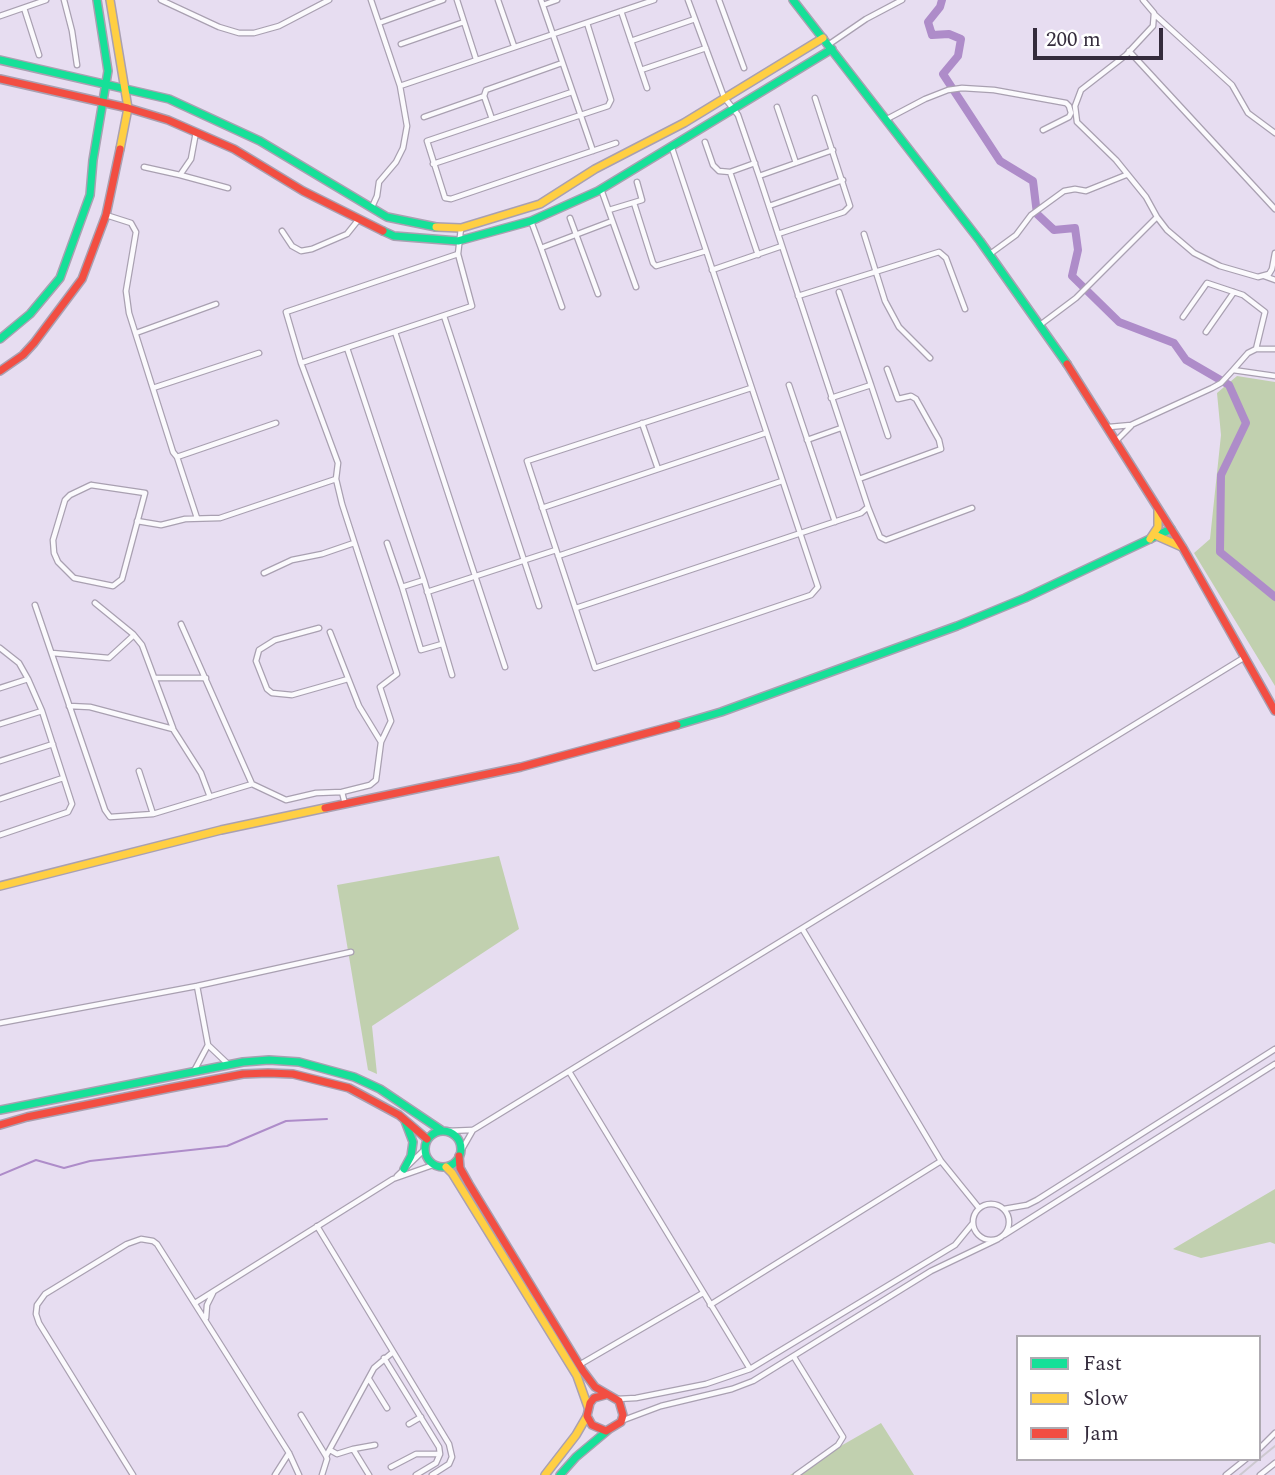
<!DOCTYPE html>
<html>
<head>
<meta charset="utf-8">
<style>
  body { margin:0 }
  #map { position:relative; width:1275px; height:1475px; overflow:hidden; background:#e7ddf1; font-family:Spectral,serif }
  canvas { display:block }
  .legend { position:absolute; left:1016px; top:1335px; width:245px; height:126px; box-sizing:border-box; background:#fff; border:2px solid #aeaab1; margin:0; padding:9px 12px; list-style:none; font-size:21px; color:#342b3c }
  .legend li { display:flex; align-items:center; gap:14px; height:35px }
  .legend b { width:35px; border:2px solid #aeaab1 }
  .scale { position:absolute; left:1033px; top:28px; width:130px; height:32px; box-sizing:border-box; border:4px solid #342b3c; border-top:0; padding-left:9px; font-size:21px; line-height:24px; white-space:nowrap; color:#342b3c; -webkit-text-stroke:5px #fff; paint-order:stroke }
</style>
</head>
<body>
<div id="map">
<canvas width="1275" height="1475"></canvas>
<ul class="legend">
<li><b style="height:9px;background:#16e098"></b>Fast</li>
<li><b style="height:9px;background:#ffcf43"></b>Slow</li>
<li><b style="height:9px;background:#f24e42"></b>Jam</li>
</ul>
<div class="scale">200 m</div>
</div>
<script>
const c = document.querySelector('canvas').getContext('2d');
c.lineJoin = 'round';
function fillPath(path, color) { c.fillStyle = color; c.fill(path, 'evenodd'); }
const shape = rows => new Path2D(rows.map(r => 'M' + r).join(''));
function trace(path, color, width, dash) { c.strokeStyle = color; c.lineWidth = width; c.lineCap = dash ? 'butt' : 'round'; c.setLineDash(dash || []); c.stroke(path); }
const green = shape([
  [1237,376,1275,382,1275,686,1194,553,1210,539,1221,435,1217,393],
  [499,856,519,929,372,1026,377,1074,368,1070,337,885],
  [1275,1189,1275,1244,1270,1242,1201,1258,1173,1249],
  [881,1423,914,1475,790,1475]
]);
const stream = shape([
  [0,1175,36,1160,64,1168,90,1161,227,1146,286,1121,327,1119]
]);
const river = shape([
  [942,0,940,7,928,22,932,35,949,34,961,39,958,56,943,74,1000,161,1033,181,1037,214,1054,230,1075,228,1078,250,1072,276,1119,322,1174,343,1186,360,1229,385,1246,423,1221,475,1220,552,1275,597]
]);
const street = shape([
  [64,0,72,31,77,65],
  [161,0,219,27,239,33,254,33,279,26,329,0],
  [371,0,400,86,407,126,403,148,396,162,379,182,377,196,372,207],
  [457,0,476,59],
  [498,0,514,46],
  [541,0,593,151],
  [719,0,744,68],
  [1143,0,1154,13,1153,26,1126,55,1081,90,1075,106,1077,122,1116,160,1146,197,1157,217,1167,230,1194,253,1220,266,1258,277,1269,274,1272,269,1275,253],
  [543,5,557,0],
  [24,8,39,55],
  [621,11,647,88],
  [1154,14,1232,85,1248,113,1275,133],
  [0,16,46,0],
  [379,23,443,0],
  [631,41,695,19],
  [401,44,464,22],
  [828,45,866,19,902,0],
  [1129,51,1275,209],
  [641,70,706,48],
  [400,86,654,0],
  [572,92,427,141,445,198,451,199,616,143],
  [777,107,796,163],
  [424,117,484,96],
  [492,119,484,96,486,90,562,63],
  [887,119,925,99,948,90,962,88,994,90,1066,103,1069,106,1071,113,1069,117,1043,130],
  [705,142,713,165,719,171,730,172,755,163],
  [672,148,818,587,811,595,595,668,527,461,751,388],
  [433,164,608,106,611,100,587,23],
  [144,167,180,175,191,159,196,132],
  [730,172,758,255],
  [180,175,228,188],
  [759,176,833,150],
  [601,189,636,287],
  [634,203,653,263,656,266,706,251],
  [769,206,843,180],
  [609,210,642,200,637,182],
  [106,215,131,223,136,232,126,291,129,313,173,452,177,457,276,423],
  [570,218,598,294],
  [531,221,541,248,612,221],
  [282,231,292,246,301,251,312,249,347,234,359,219],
  [778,234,844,212,850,206,815,98],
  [864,234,885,301,899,327,930,358],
  [541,248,562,307],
  [990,254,1016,235,1031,215,1064,191,1075,189,1086,191,1126,175],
  [712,270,782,246],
  [1264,276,1275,280],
  [798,296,939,252,946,258,965,309],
  [444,316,539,606],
  [1183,317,1207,283,1243,295,1265,312,1256,349],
  [1040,325,1076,298,1157,217],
  [395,332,505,667],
  [1206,332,1234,292],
  [136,333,216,304],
  [347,348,424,580,452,675],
  [301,363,472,306,458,254,461,228],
  [1233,370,1248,353,1256,349,1275,349],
  [789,385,835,522],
  [871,385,888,436],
  [153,388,259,353],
  [831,398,871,385,839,292],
  [642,423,658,469],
  [1109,427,1131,425,1212,388,1221,383,1233,370,1275,376],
  [807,440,841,428],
  [1117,440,1131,426],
  [177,457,197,518],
  [859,479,941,449,939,440,916,399,911,396,898,399,887,369],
  [91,485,145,493,122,579,113,586,74,578,58,562,54,553,53,540,65,500,70,495,91,485],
  [868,507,880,537,886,540,972,508],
  [542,508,766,433],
  [137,521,161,525,185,519,220,518,336,479],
  [387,543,402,587,424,580],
  [558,556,782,481],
  [264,573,292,560,322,554,354,543],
  [402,587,421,650,442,644],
  [427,592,556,550],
  [95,603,133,634,142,645,173,728],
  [35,605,105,810,110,817,153,814,252,784,286,800,316,793,342,792,345,804],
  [576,608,861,513,868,507,759,176,738,115,724,97,688,0],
  [181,624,252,784],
  [319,628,275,640,259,650,256,661,267,689,272,693,292,695,348,679],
  [330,632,359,706,381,742],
  [0,648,19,663,28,679,42,711,72,804,68,812,0,835],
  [52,653,109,658,134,635],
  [155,678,206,678],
  [0,688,28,679],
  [69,706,90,707,173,729,201,773,210,797],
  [0,724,42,711],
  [0,761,53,744],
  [139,771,153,814],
  [342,792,370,785,376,780,381,742,391,721,380,687,397,674,342,504,336,479,338,463,301,363,286,312,458,254],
  [0,799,63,778],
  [803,930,941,1161,979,1208],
  [197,986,208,1045,228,1064],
  [0,1023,197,986,351,952],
  [194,1071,208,1045],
  [570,1073,750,1369],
  [447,1131,472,1130],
  [461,1151,473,1130,1245,657],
  [397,1176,424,1150],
  '973 1222a18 18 0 1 1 36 0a18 18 0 1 1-36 0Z',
  [1004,1209,1027,1205,1037,1200,1275,1049],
  [317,1226,449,1444,452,1457,449,1464,432,1475],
  [1004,1235,1275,1064],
  [195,1303,393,1179,433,1165],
  [710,1305,941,1161],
  [206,1318,207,1305,213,1293],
  [794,1357,843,1437,838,1445,796,1475],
  [384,1358,439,1447,440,1454,436,1463,416,1475],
  [579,1365,703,1293],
  [369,1379,387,1408],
  [617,1399,636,1398,706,1384,750,1369,955,1245,973,1223],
  [301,1415,326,1456],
  [621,1421,661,1406,732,1389,753,1381,931,1271,998,1239],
  [409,1424,421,1417],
  [1259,1449,1275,1433],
  [330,1450,337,1454,353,1449],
  [391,1467,416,1454,440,1454],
  [133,1475,39,1323,36,1314,37,1305,45,1294,127,1244,141,1239,153,1241,157,1244,289,1453,299,1475],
  [275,1475,289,1453],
  [322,1475,327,1459,326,1456,374,1368,393,1352],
  [369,1475,353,1449,375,1445],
  [1226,1475,1246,1459],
  [1260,1475,1275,1463]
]);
const fast = shape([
  [793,0,980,241,1067,364],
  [0,60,169,99,260,141,387,217,436,227],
  [383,231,394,236,458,241,531,221,598,191,832,49],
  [0,339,30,314,60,278,90,195,93,160,108,71,97,0],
  [677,725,721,712,957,626,1025,598,1171,529],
  [0,1110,243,1062,269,1060,299,1062,354,1077,380,1089,441,1130],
  '425 1149a18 18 0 1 1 36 0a18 18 0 1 1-36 0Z',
  [404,1169,411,1156,413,1142,405,1121],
  [560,1475,576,1457,607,1431]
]);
const slow = shape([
  [110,0,128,108,120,149],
  [436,227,461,228,540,204,595,169,684,123,823,38],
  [1157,536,1182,547],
  [1150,539,1158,527,1158,511],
  [0,886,221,830,325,808],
  [446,1167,452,1173,577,1376,588,1407],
  [545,1475,576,1435,587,1416]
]);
const jam = shape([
  [0,79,128,108,168,120,234,149,303,191,383,231],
  [1067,364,1183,548,1275,711],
  [0,371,23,355,34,343,82,279,106,215,120,149],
  [325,808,521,767,677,725],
  [0,1125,27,1117,170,1088,243,1074,268,1073,293,1074,349,1088,399,1115,427,1139],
  [459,1156,460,1168,469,1184,583,1371,595,1387,619,1401,623,1415,621,1422,606,1431,592,1425,587,1416,590,1403,594,1398,605,1395]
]);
const tram = shape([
  [1259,1459,1275,1446],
  [1240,1475,1259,1459]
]);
fillPath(green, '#c1d0af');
trace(stream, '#ae8cc9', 2);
trace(river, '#ae8cc9', 8);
trace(street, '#a9a0b1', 7);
trace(fast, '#a9a0b1', 10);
trace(slow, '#a9a0b1', 10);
trace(jam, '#a9a0b1', 10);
trace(street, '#fbfafd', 4.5);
trace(fast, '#16e098', 7);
trace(slow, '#ffcf43', 7);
trace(jam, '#f24e42', 7);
trace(tram, '#cdc9d0', 2);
</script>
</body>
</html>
